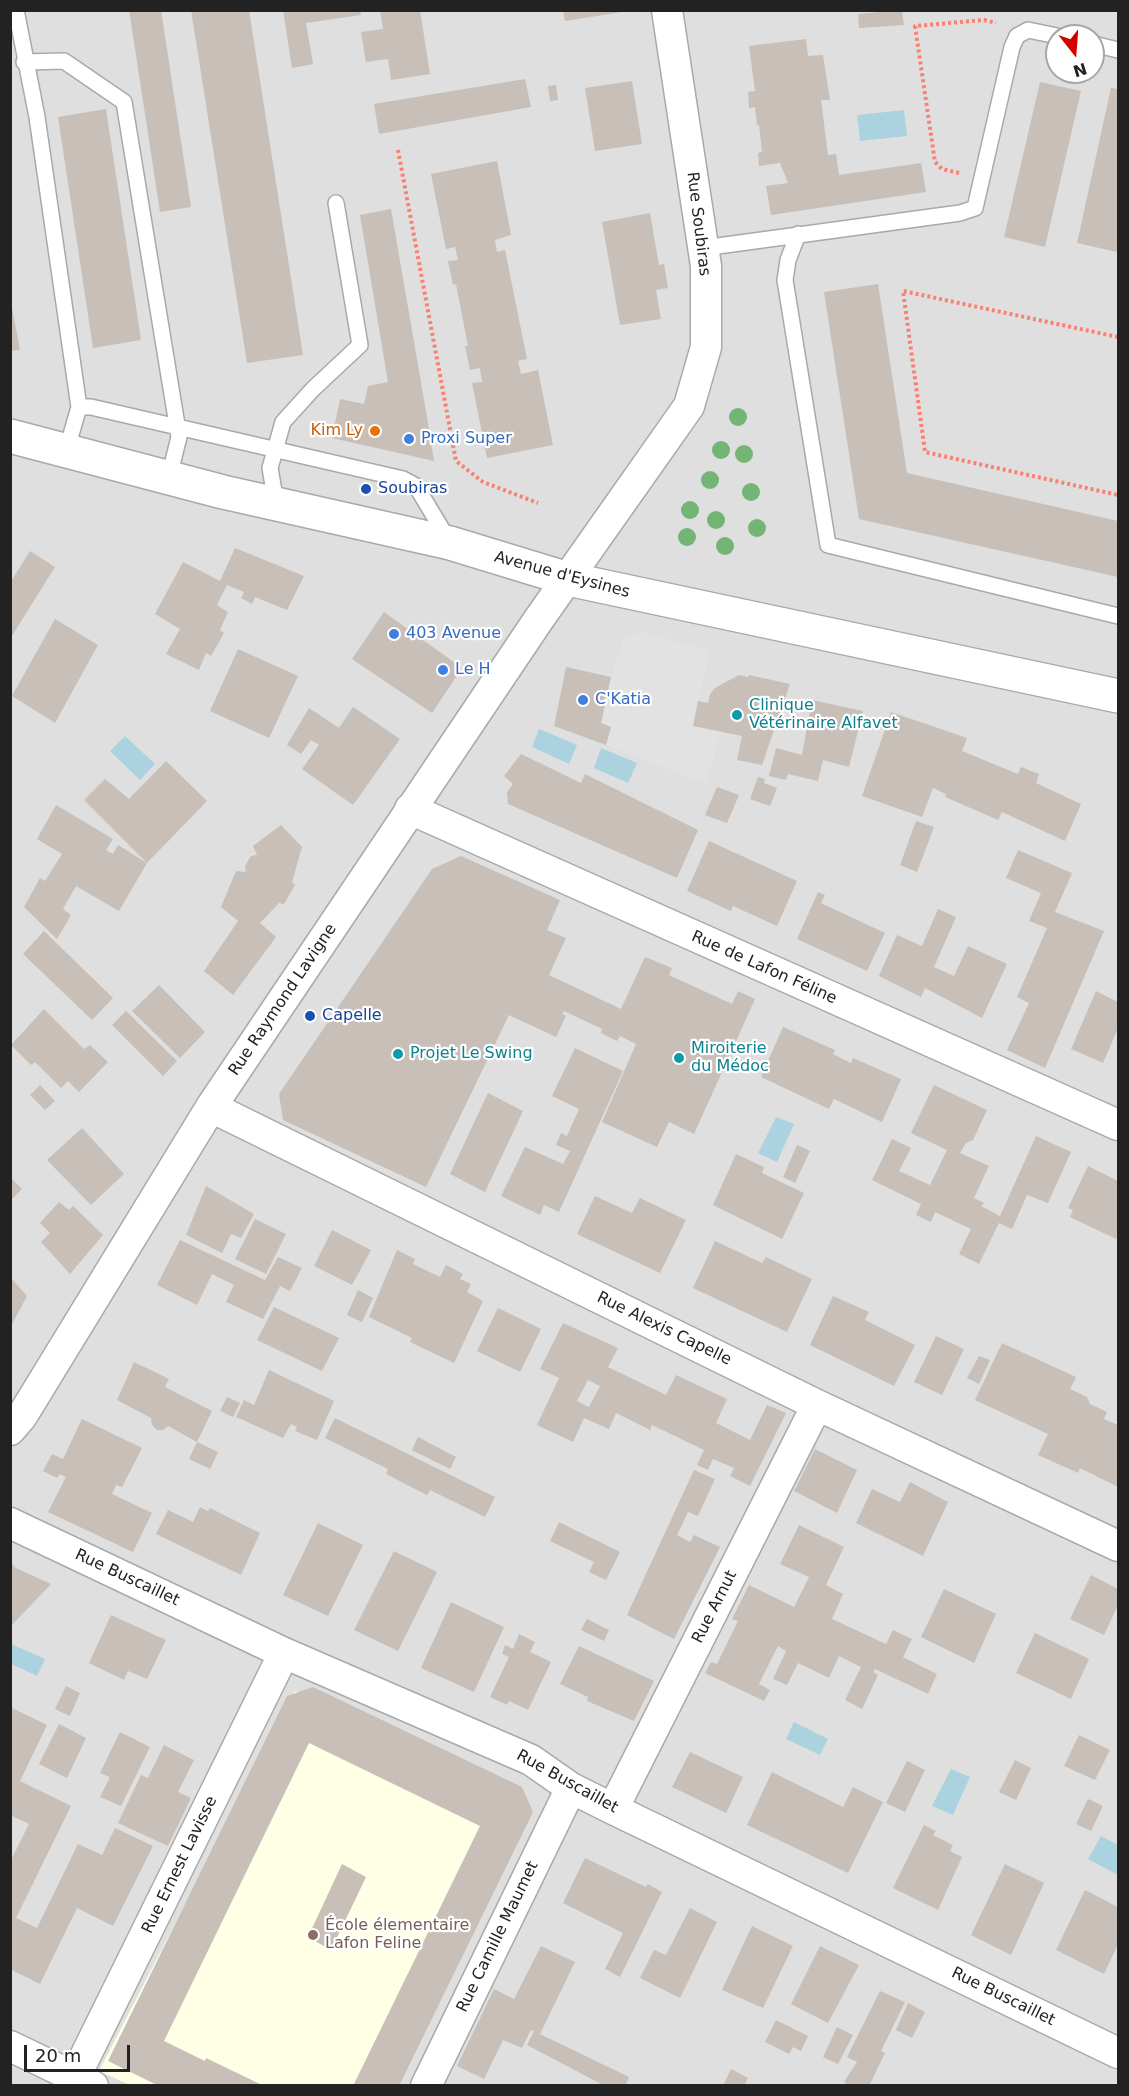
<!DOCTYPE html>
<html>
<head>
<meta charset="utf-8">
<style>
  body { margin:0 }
  #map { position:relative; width:1129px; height:2096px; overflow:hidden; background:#f2efe9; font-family:"DejaVu Sans",sans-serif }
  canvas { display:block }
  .frame { position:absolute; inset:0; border:12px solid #222; pointer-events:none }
  .north { position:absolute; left:1045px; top:24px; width:60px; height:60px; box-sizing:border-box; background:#fff; border:2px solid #a7a7a7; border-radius:50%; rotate:163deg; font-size:16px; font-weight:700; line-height:24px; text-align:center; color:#222 }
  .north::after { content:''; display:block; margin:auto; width:21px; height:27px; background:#d40000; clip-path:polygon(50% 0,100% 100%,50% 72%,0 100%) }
  .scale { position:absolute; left:24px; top:2045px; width:106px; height:27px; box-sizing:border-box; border:3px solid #222; border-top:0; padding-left:8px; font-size:18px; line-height:21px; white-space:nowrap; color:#222; -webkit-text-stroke:4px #fff; paint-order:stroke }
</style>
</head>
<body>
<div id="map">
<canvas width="1129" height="2096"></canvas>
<div class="frame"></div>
<div class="north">N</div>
<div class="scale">20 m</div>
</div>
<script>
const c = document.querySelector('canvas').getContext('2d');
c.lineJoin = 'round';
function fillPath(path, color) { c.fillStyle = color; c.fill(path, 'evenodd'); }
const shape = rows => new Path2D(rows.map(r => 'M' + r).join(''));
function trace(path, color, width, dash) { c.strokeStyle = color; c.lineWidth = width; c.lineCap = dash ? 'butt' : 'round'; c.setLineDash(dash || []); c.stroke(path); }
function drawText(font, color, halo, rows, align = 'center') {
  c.font = font + ' "DejaVu Sans",sans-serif'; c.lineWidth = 4.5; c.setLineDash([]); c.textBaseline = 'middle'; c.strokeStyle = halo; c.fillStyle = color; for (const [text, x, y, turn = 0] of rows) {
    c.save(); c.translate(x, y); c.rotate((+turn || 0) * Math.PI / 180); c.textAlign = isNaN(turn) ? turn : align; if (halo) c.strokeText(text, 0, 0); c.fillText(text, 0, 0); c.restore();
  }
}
const residential = shape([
  [11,11,1118,11,1118,2085,11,2086],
  [1057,36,1093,36,1093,72,1057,72]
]);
const education = shape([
  [295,1691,522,1800,385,2085,130,2085,99,2071]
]);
const parking = shape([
  [641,632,710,651,693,726,721,732,706,783,606,745,611,728,601,723,611,677,624,637]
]);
const water = shape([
  [904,110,907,136,860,141,857,115],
  [539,729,577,745,569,764,532,747],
  [125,736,155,764,140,780,110,751],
  [601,748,637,763,628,783,594,768],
  [776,1117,794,1124,777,1162,758,1153],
  [11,1644,45,1659,37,1676,11,1664],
  [794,1722,828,1739,820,1755,786,1739],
  [951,1769,970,1777,953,1815,932,1806],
  [1101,1836,1118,1845,1118,1875,1088,1859]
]);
const building = shape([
  [129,10,161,10,191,207,160,212],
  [191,10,249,10,303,355,247,363],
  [283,10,360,10,361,15,306,23,313,64,292,68],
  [380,10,420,10,430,74,391,80,388,59,366,62,361,32,383,29],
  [563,10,622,10,622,12,565,21],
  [902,10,904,25,859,28,858,14],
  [806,39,808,56,823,55,830,100,821,100,828,155,836,154,839,175,921,163,926,192,771,215,766,186,788,183,780,163,759,166,758,153,762,152,759,125,757,125,755,107,749,108,748,92,755,91,749,46],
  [525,79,531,107,379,134,374,104],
  [632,81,642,144,595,151,585,88],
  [1040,82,1081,91,1045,247,1004,237],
  [556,85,558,100,550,101,548,86],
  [1111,88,1118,89,1117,252,1077,243],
  [106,109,141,340,93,348,58,117],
  [497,161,511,235,495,240,497,252,505,250,527,359,518,361,521,374,538,370,553,445,487,458,472,383,482,382,480,368,470,370,465,346,468,346,456,284,453,285,448,261,458,260,455,247,446,249,431,174],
  [391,209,427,417,434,461,332,438,340,399,364,404,368,386,388,382,360,215],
  [650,213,659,265,664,264,668,288,656,290,661,319,620,325,602,222],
  [878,284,907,473,1118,521,1118,577,859,519,824,292],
  [10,297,20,350,10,351],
  [235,548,304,576,287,610,255,597,252,604,241,598,244,592,227,585,217,605,228,612,220,630,224,633,211,656,206,653,199,670,166,654,180,629,155,614,183,562,220,581],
  [30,551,55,567,10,639,10,583],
  [384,612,462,668,432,713,352,659],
  [55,619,98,645,55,723,12,696],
  [238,649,298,676,269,738,210,711],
  [566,667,611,677,601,723,611,727,606,745,554,726],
  [739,675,748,677,749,675,790,684,762,765,737,760,742,736,693,726,698,701,708,703,710,694,715,688],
  [812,700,863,711,849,767,823,760,818,781,788,774,786,780,769,776,776,748,802,755],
  [353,707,400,739,353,805,302,769,319,745,311,740,301,754,287,745,309,708,339,728],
  [891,712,967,738,962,751,1018,774,1021,767,1039,774,1036,783,1081,804,1065,841,1002,812,998,820,945,797,946,794,933,788,922,817,862,796],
  [521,754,581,783,585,774,698,830,677,878,508,804,507,792,513,784,504,776],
  [166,761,207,801,147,863,84,800,105,779,129,799],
  [758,777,765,779,764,783,777,788,770,806,750,799],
  [717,787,739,795,727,823,705,815],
  [56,805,113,839,106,850,113,854,118,845,147,863,119,911,76,886,63,909,71,915,57,939,24,907,40,878,45,881,62,854,37,839],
  [916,821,934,827,917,872,900,865],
  [281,825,302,847,292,882,295,885,284,904,279,903,260,923,276,937,233,995,204,971,238,921,221,907,236,871,246,872,245,866,251,856,257,855,253,846],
  [709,841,797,881,777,926,733,906,731,911,687,891],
  [1018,850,1072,873,1055,912,1104,931,1045,1068,1007,1050,1029,1003,1017,997,1047,928,1029,921,1041,893,1006,878],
  [461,856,560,900,547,930,566,938,549,975,621,1009,645,957,672,968,669,975,732,1004,738,991,755,999,694,1134,669,1122,657,1147,602,1122,636,1044,620,1036,617,1041,601,1033,602,1029,564,1011,562,1014,566,1016,556,1037,509,1015,426,1187,283,1120,279,1094,432,869],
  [818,892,825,895,821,903,885,933,867,971,797,939],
  [938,909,956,917,934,967,954,976,968,946,1007,964,982,1018,925,988,921,997,879,976,897,935,922,946],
  [44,931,113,998,92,1020,23,954],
  [159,985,205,1032,180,1058,132,1011],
  [1096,991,1118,1002,1118,1028,1103,1063,1071,1049],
  [44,1009,84,1049,90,1045,108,1062,79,1092,68,1081,61,1088,35,1062,31,1065,11,1045],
  [126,1011,177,1061,163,1076,112,1025],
  [783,1027,835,1050,833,1054,851,1063,853,1058,901,1079,882,1122,834,1099,829,1109,761,1077],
  [575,1048,623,1071,559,1212,544,1205,540,1215,501,1196,525,1147,563,1164,570,1151,556,1145,561,1133,567,1136,579,1109,552,1096],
  [40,1085,55,1101,45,1110,30,1095],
  [934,1085,987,1110,973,1140,966,1143,960,1153,989,1166,974,1198,984,1203,981,1206,1000,1216,1036,1136,1071,1152,1048,1203,1027,1195,1012,1229,999,1223,979,1264,959,1254,971,1229,935,1212,931,1222,916,1215,921,1204,872,1180,892,1139,911,1148,899,1171,930,1185,947,1150,911,1133],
  [488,1093,523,1111,485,1192,450,1174],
  [82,1128,124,1174,91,1205,47,1160],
  [797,1145,810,1151,795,1183,783,1177],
  [736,1154,764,1167,762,1173,804,1193,782,1239,713,1205],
  [1088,1166,1118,1181,1118,1234,1116,1239,1070,1217,1073,1210,1068,1208],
  [10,1177,22,1189,10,1201],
  [206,1186,254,1214,241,1238,231,1234,222,1253,186,1235],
  [595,1196,632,1213,640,1198,686,1220,660,1273,577,1234],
  [59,1202,69,1210,73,1206,103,1235,70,1274,41,1242,50,1233,40,1223],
  [255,1219,286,1234,266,1274,235,1259],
  [332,1230,371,1250,352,1285,314,1266],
  [180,1240,265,1280,278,1257,302,1268,290,1291,280,1286,263,1319,226,1302,234,1285,212,1274,197,1305,157,1285],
  [715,1241,762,1263,766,1257,812,1279,787,1332,693,1288],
  [397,1250,415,1259,413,1264,440,1277,446,1265,463,1274,460,1279,471,1284,467,1292,483,1301,454,1363,410,1342,412,1338,369,1317],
  [10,1277,27,1296,10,1328],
  [358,1290,373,1298,362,1322,347,1315],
  [833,1296,869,1312,865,1320,915,1345,894,1386,810,1345],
  [274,1307,339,1338,322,1371,257,1340],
  [498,1308,541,1329,520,1372,477,1351],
  [563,1323,618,1348,608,1367,666,1395,676,1375,727,1399,716,1423,750,1440,767,1405,786,1413,750,1486,730,1476,734,1468,713,1459,708,1470,697,1465,704,1450,652,1425,650,1430,616,1413,609,1429,584,1418,573,1442,537,1425,559,1378,540,1369],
  [588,1380,600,1386,589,1407,577,1401],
  [936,1336,964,1349,942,1395,914,1382],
  [1002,1343,1076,1377,1070,1389,1087,1397,1090,1404,1107,1412,1104,1419,1118,1425,1118,1487,1080,1468,1078,1473,1038,1455,1048,1434,975,1400],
  [979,1356,990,1360,979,1384,967,1378],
  [134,1362,169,1379,165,1387,212,1411,197,1442,168,1426,163,1430,157,1430,152,1425,151,1418,117,1400],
  [269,1370,334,1401,317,1440,295,1431,297,1427,291,1424,283,1438,236,1417,244,1400,254,1405],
  [227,1397,240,1403,233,1417,220,1411],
  [335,1418,495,1497,485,1517,430,1490,427,1495,386,1474,388,1469,325,1438],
  [82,1419,142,1448,122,1487,116,1485,112,1494,152,1513,133,1552,48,1512,66,1477,60,1474,57,1478,43,1471,52,1454,63,1459],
  [418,1437,456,1457,450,1469,412,1450],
  [197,1442,218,1452,210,1469,189,1459],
  [815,1449,857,1470,837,1513,794,1491],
  [694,1470,715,1479,698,1516,688,1512,677,1535,690,1542,694,1535,720,1547,674,1639,627,1615],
  [910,1482,948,1502,923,1556,856,1523,872,1489,900,1502],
  [200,1507,208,1511,210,1508,260,1533,241,1575,156,1534,168,1510,193,1522],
  [559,1522,620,1552,606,1580,589,1572,594,1562,550,1541],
  [318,1523,363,1545,328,1616,283,1595],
  [799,1525,844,1547,826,1585,843,1594,832,1619,886,1644,893,1630,912,1639,903,1657,937,1674,928,1694,875,1669,873,1672,878,1675,862,1709,845,1700,861,1667,839,1656,829,1678,798,1663,787,1685,773,1679,786,1651,778,1646,759,1684,770,1690,764,1701,705,1673,711,1662,717,1664,738,1621,732,1619,749,1585,794,1607,809,1577,780,1564],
  [394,1551,437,1572,398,1651,354,1630],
  [10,1562,16,1568,51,1584,10,1627],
  [1091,1575,1118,1589,1118,1605,1104,1635,1070,1619],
  [944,1589,996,1614,974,1663,921,1637],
  [451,1602,504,1627,474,1692,421,1668],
  [111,1615,166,1640,147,1679,128,1671,124,1680,89,1663],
  [587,1619,609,1630,604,1641,581,1630],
  [1035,1633,1089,1659,1071,1699,1016,1673],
  [519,1634,535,1642,530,1652,551,1662,528,1710,509,1701,507,1705,490,1697,509,1657,502,1654,505,1645,513,1649],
  [579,1646,654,1681,634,1721,587,1701,588,1697,560,1684],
  [66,1686,80,1693,70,1716,55,1709],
  [313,1687,522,1787,533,1812,399,2086,353,2086,480,1826,309,1743,164,2041,205,2061,206,2058,264,2086,159,2086,108,2061,287,1696],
  [10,1707,47,1725,20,1781,71,1806,16,1918,37,1928,78,1844,102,1855,115,1828,153,1846,113,1926,77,1908,40,1984,10,1969,10,1862,29,1824,10,1815],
  [59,1724,86,1738,67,1778,39,1764],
  [120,1732,150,1747,121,1806,100,1797,110,1777,100,1773],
  [1079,1735,1110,1750,1095,1780,1064,1766],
  [164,1745,194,1760,178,1792,191,1798,168,1846,118,1823,141,1775,148,1778],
  [690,1752,743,1777,726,1813,672,1787],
  [1015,1760,1031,1768,1016,1800,999,1792],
  [907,1761,925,1770,905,1812,886,1803],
  [772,1772,843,1807,853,1787,883,1802,848,1873,747,1825],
  [1088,1799,1103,1806,1091,1831,1076,1824],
  [924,1825,936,1831,933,1835,953,1845,950,1851,962,1857,938,1910,893,1888],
  [585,1858,646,1887,648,1884,662,1892,620,1977,605,1969,623,1933,563,1903],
  [342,1864,366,1877,331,1950,308,1937],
  [1005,1864,1044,1883,1011,1955,971,1935],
  [1085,1890,1118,1907,1118,1944,1104,1974,1056,1950],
  [690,1908,717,1922,680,1998,640,1978,654,1950,666,1955],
  [752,1926,793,1946,763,2008,722,1990],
  [541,1946,575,1962,540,2034,629,2077,625,2086,605,2086,527,2045,534,2031,531,2030,522,2048,503,2040,484,2079,457,2066,494,1989,514,1999],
  [820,1946,859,1965,828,2023,791,2004],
  [880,1991,905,2002,881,2051,885,2053,869,2086,850,2086,844,2082,857,2062,847,2057],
  [908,2003,925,2012,912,2038,896,2030],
  [776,2020,808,2036,801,2051,793,2047,789,2054,765,2042],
  [837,2027,853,2035,838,2064,823,2057],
  [731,2069,748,2078,744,2086,723,2086]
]);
const path = shape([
  [398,150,456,461,483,482,538,503],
  [959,173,942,169,935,162,915,26,984,20,996,23],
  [1118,337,903,291,925,452,1118,495]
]);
const service = shape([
  [16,10,37,117,79,407,66,452],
  [1093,44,1118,50],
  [24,62,64,61,124,102,179,437,169,477],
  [798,234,788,260,785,280,828,545,1118,616],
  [703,248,960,213,975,208,1012,47,1017,36,1028,30,1057,36],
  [79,407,91,407,403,479,416,486,449,541],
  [276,503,270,468,283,422,313,389,360,345,336,203]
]);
const minor = shape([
  [410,809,1118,1125],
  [211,1107,817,1405,1118,1546],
  [10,1430,22,1416,211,1107,539,619,689,406,706,347,706,266,667,10],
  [10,1523,284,1653,531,1760,571,1788,613,1809,1118,2053],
  [613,1809,817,1405],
  [10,2046,93,2086],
  [75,2077,284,1653],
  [426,2086,571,1788]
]);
const tertiary = shape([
  [10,436,223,492,450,543,568,579,1118,696]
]);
const trees = [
  [738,417],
  [721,450],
  [744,454],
  [710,480],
  [751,492],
  [690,510],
  [716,520],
  [757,528],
  [687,537],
  [725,546]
];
const markers = [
  [375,431,6,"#e8710a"],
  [409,439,6,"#3f7fe0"],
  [366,489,6,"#1a4fb4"],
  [394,634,6,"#3f7fe0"],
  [443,670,6,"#3f7fe0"],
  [583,700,6,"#3f7fe0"],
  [737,715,6,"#0f9aa8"],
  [310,1016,6,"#1a4fb4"],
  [398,1054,6,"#0f9aa8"],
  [679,1058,6,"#0f9aa8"],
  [313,1935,6,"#8d6e63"]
];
const streetNames = [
  ["Rue Soubiras",698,224,83],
  ["Avenue d'Eysines",562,575,15],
  ["Rue de Lafon Féline",764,968,24],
  ["Rue Raymond Lavigne",283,1000,-56],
  ["Rue Alexis Capelle",664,1329,26],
  ["Rue Buscaillet",127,1578,25],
  ["Rue Arnut",715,1607,-63],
  ["Rue Buscaillet",567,1782,29],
  ["Rue Ernest Lavisse",180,1865,-64],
  ["Rue Camille Maumet",498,1937,-64],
  ["Rue Buscaillet",1003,1997,26]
];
const foodNames = [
  ["Kim Ly",363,431]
];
const shopNames = [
  ["Proxi Super",421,439],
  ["403 Avenue",406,634],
  ["Le H",455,670],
  ["C'Katia",595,700]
];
const transitNames = [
  ["Soubiras",378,489],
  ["Capelle",322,1016]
];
const cultureNames = [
  ["Clinique",749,706],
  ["Vétérinaire Alfavet",749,724],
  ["Miroiterie",691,1049],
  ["du Médoc",691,1067],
  ["Projet Le Swing",410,1054]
];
const educationNames = [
  ["École élementaire",325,1926],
  ["Lafon Feline",325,1944]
];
fillPath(residential, '#e0dfdf');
fillPath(education, '#ffffe5');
fillPath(parking, '#e2e2e2');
fillPath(water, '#aad3df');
fillPath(building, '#c7bfb8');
trace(service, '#a9a9a9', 18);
trace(minor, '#a9a9a9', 33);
trace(tertiary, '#a9a9a9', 36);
trace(path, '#fa8072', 4, [3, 3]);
trace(service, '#fff', 15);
trace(minor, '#fff', 30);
trace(tertiary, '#fff', 33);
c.fillStyle = '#74b475';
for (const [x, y] of trees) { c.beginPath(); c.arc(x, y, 9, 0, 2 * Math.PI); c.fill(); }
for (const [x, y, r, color] of markers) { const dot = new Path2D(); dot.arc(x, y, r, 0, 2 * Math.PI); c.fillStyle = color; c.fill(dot); trace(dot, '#fff', 2); }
drawText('16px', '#222', '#fff', streetNames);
drawText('16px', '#c56008', '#fff', foodNames, 'right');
drawText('16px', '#366cbe', '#fff', shopNames, 'left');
drawText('16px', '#164399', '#fff', transitNames, 'left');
drawText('16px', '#0d838f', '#fff', cultureNames, 'left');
drawText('16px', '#785e54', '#fff', educationNames, 'left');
</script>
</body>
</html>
